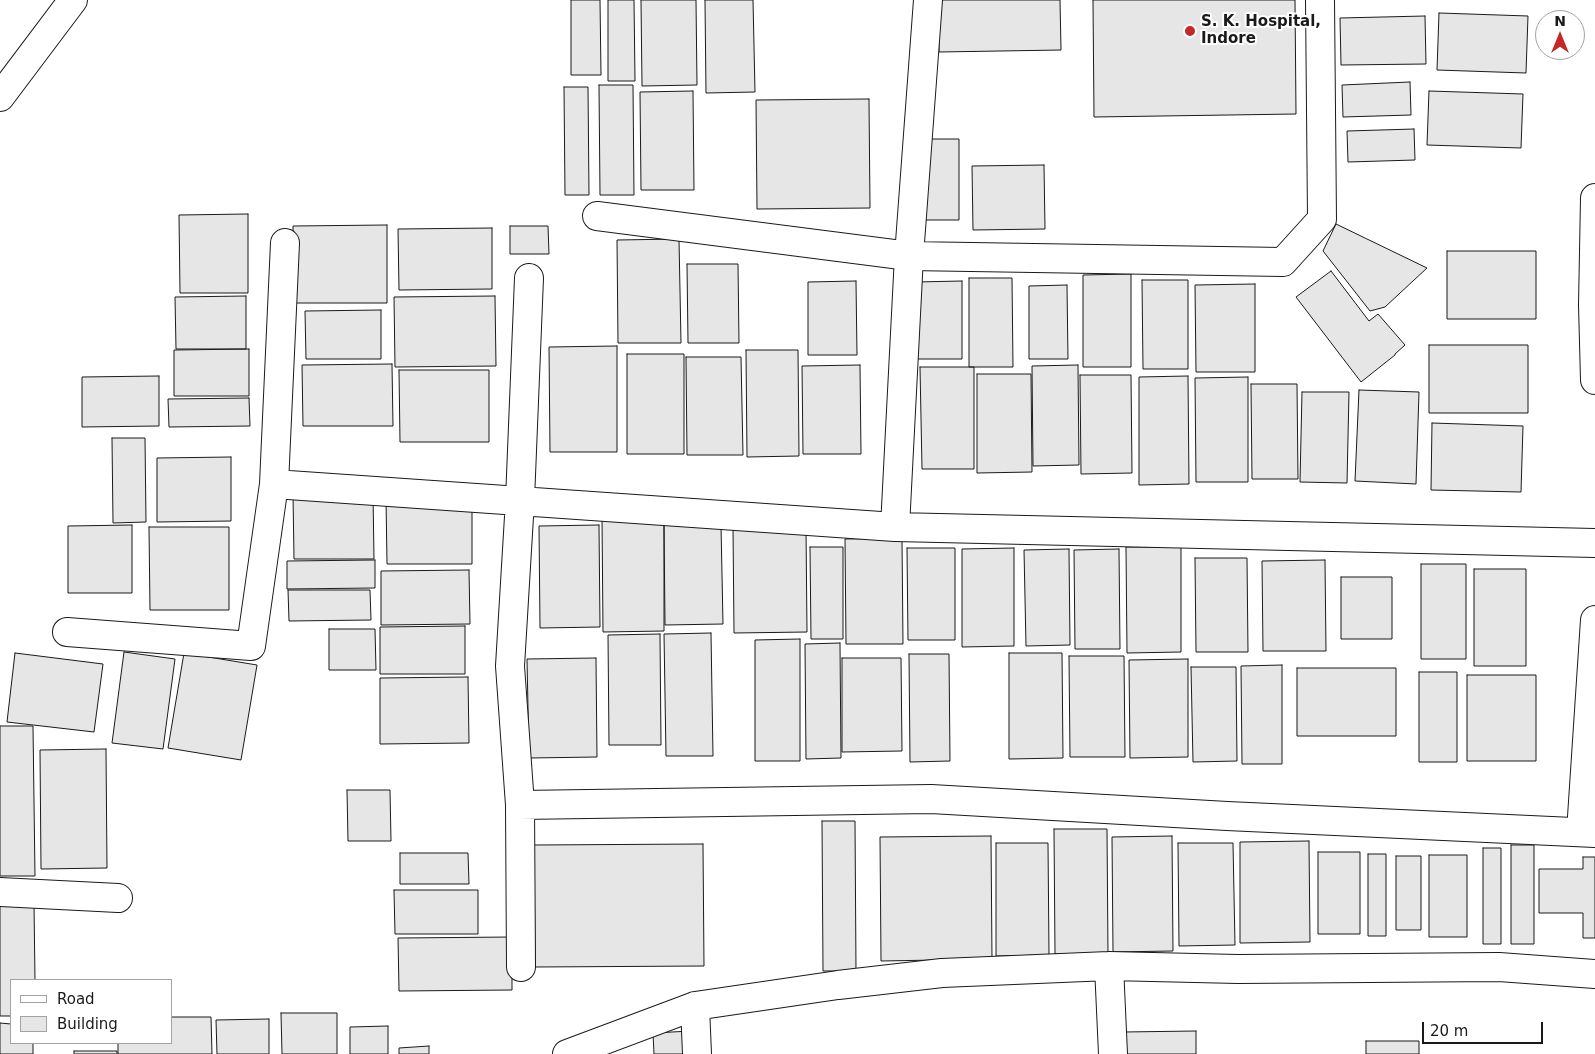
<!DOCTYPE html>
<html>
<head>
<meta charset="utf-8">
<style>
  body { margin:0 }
  #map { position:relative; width:1595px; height:1054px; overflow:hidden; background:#fff; font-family:"DejaVu Sans",sans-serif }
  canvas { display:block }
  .legend { position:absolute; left:10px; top:979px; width:162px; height:65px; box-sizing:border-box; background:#fff; border:1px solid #a3a3a3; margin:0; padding:6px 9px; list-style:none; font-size:15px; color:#1a1a1a }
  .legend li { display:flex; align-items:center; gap:10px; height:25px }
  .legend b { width:25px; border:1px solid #a3a3a3 }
  .north { position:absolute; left:1535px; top:10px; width:50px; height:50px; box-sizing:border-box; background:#fff; border:1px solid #a3a3a3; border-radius:50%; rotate:0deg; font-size:14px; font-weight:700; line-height:20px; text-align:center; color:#1a1a1a }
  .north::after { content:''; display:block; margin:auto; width:18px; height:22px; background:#c62828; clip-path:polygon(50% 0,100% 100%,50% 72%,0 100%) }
  .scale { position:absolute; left:1422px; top:1022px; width:121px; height:22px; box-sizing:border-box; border:2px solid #1a1a1a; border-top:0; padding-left:6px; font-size:15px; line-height:18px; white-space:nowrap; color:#1a1a1a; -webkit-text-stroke:4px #fff; paint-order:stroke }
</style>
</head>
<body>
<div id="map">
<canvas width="1595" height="1054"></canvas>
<ul class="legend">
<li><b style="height:6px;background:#fff"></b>Road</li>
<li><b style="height:14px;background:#e6e6e6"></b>Building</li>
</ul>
<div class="north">N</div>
<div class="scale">20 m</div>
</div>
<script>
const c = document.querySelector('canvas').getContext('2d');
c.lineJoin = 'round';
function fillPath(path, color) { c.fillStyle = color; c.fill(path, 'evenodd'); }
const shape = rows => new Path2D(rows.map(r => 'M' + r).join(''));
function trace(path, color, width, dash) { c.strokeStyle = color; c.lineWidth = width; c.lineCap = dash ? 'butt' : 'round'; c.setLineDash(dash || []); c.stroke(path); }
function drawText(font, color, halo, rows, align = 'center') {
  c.font = font + ' "DejaVu Sans",sans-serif'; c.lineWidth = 4; c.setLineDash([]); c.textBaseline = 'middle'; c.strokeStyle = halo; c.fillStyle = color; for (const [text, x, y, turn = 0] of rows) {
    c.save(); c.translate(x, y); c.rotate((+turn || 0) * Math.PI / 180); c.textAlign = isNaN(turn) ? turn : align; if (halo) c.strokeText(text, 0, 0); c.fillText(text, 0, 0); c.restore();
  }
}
const building = shape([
  [571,0,600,0,601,75,571,75,571,0],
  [608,0,634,0,635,81,608,81,608,0],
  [641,0,696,0,697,85,642,86,641,0],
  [705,0,753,0,755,92,706,93,705,0],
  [939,0,1060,0,1061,50,939,52,939,0],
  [1093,0,1295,0,1296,114,1094,117,1093,0],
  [1439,13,1528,16,1526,73,1437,70,1439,13],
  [1425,16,1426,64,1341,65,1340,18,1425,16],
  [1410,82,1411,115,1343,117,1342,85,1410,82],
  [599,85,633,85,634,195,600,195,599,85],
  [564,87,588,87,589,195,565,195,564,87],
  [693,91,694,190,641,190,640,92,693,91],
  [1429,91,1523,94,1521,148,1427,145,1429,91],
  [869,99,870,208,757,209,756,100,869,99],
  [1414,129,1415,160,1348,162,1347,131,1414,129],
  [923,139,959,139,959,220,924,220,923,139],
  [1044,165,1045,229,973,230,972,166,1044,165],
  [248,214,248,293,180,293,179,215,248,214],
  [1336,224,1427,268,1385,307,1370,311,1323,251,1336,224],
  [387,225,387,303,294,303,293,226,387,225],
  [510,226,548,226,549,254,510,254,510,226],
  [492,228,492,289,399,290,398,229,492,228],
  [679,239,681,343,618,343,617,240,679,239],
  [1447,251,1536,251,1536,319,1447,319,1447,251],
  [687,264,738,264,739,343,688,343,687,264],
  [1331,271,1369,321,1378,314,1405,345,1395,354,1395,355,1361,382,1296,297,1331,271],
  [1131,274,1131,367,1083,367,1083,275,1131,274],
  [969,278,1012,278,1013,367,969,367,969,278],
  [1142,280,1188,280,1188,369,1143,369,1142,280],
  [856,281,857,355,808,355,808,282,856,281],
  [962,281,962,359,915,359,915,282,962,281],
  [1255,284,1255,372,1196,372,1195,285,1255,284],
  [1067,285,1068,359,1029,359,1029,286,1067,285],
  [246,296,246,349,176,349,175,297,246,296],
  [495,296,496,366,395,367,394,297,495,296],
  [381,310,381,359,306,359,305,311,381,310],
  [1429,345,1528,345,1528,413,1429,413,1429,345],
  [617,346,617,452,550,452,549,347,617,346],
  [249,349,249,396,174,396,174,350,249,349],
  [746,350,798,350,799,456,747,457,746,350],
  [627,354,684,354,684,454,627,454,627,354],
  [686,357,741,357,743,455,687,455,686,357],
  [392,364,393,426,303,426,302,365,392,364],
  [860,365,861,454,803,454,802,366,860,365],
  [1078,365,1079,465,1033,466,1032,366,1078,365],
  [920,367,974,367,974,469,922,469,920,367],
  [399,370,489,370,489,442,400,442,399,370],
  [977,374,1031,374,1032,472,977,473,977,374],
  [1080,375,1131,375,1132,473,1081,474,1080,375],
  [159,376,159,426,82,427,82,377,159,376],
  [1188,376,1189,484,1139,485,1139,377,1188,376],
  [1248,377,1248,482,1196,482,1195,378,1248,377],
  [1251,384,1297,384,1298,479,1252,479,1251,384],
  [1359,390,1419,392,1416,484,1355,481,1359,390],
  [1302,392,1349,392,1347,483,1300,482,1302,392],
  [249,398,250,426,169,427,168,399,249,398],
  [1432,423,1523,426,1521,492,1431,490,1432,423],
  [112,438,145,438,146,522,113,523,112,438],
  [231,457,231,521,157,522,157,458,231,457],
  [293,494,373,494,374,559,294,559,293,494],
  [386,498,472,498,472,564,387,564,386,498],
  [664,517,664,631,603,632,602,518,664,517],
  [132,525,132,593,68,593,68,526,132,525],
  [599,525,600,627,540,628,539,526,599,525],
  [664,525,721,525,723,624,665,625,664,525],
  [149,527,229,527,229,610,150,610,149,527],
  [806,527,807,632,734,633,733,528,806,527],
  [902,538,903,644,846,644,845,539,902,538],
  [810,547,843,547,843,639,811,639,810,547],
  [1126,547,1181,547,1181,652,1127,653,1126,547],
  [907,548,955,548,955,640,908,640,907,548],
  [1014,548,1014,646,962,647,962,549,1014,548],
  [1069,549,1070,645,1026,646,1024,550,1069,549],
  [1119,549,1120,649,1075,649,1074,550,1119,549],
  [1195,558,1247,558,1248,652,1196,652,1195,558],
  [375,560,375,588,287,589,287,561,375,560],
  [1325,560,1326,651,1263,651,1262,561,1325,560],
  [1421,564,1466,564,1466,659,1421,659,1421,564],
  [1474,569,1526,569,1526,666,1474,666,1474,569],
  [469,570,470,624,381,625,381,571,469,570],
  [1341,577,1392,577,1392,639,1341,639,1341,577],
  [288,590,370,590,371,620,289,621,288,590],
  [465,626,465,674,380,674,380,627,465,626],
  [329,629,375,629,376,670,329,670,329,629],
  [711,633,713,756,666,756,664,634,711,633],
  [660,634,661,745,609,745,608,635,660,634],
  [800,639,800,761,755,761,755,640,800,639],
  [840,643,841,758,806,759,805,644,840,643],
  [124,652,175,659,163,749,112,743,124,652],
  [15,653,103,664,94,732,7,722,15,653],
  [184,653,257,665,241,760,168,748,184,653],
  [1009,653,1062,653,1063,758,1009,759,1009,653],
  [909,654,949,654,950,761,910,762,909,654],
  [1069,656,1124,656,1125,757,1070,757,1069,656],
  [596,658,597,757,529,758,527,659,596,658],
  [842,658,901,658,902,751,842,752,842,658],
  [1188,659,1188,757,1130,758,1129,660,1188,659],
  [1282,665,1282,764,1242,764,1241,666,1282,665],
  [1191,667,1236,667,1237,761,1193,762,1191,667],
  [1297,668,1396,668,1396,736,1297,736,1297,668],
  [1419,672,1457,672,1457,762,1419,762,1419,672],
  [1467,675,1536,675,1536,761,1467,761,1467,675],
  [468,677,469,743,380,744,380,678,468,677],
  [0,726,33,726,35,876,0,876,0,726],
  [106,749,107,868,41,869,40,750,106,749],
  [347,790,390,790,391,841,348,841,347,790],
  [822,821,855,821,856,971,823,971,822,821],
  [1054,829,1107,829,1108,954,1055,954,1054,829],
  [991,836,992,959,881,961,880,837,991,836],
  [1172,836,1173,951,1113,952,1112,837,1172,836],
  [1309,841,1310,942,1240,943,1240,842,1309,841],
  [996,843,1048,843,1049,955,996,956,996,843],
  [1178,843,1233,843,1235,945,1179,946,1178,843],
  [703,844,704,966,535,967,534,845,703,844],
  [1511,845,1534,845,1534,944,1511,944,1511,845],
  [1483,848,1501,848,1501,944,1483,944,1483,848],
  [1318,852,1360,852,1360,934,1318,934,1318,852],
  [400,853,468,853,469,884,400,884,400,853],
  [1368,854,1386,854,1386,936,1368,936,1368,854],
  [1429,855,1467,855,1467,937,1429,937,1429,855],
  [1396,856,1421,856,1421,930,1396,930,1396,856],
  [1583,857,1595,857,1595,938,1583,938,1583,913,1539,913,1539,869,1583,869,1583,857],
  [394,890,478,890,478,934,395,934,394,890],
  [0,904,34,904,35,980,11,980,11,1016,0,1016,0,904],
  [512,937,512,990,399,991,398,938,512,937],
  [281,1013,337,1013,337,1054,282,1054,281,1013],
  [171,1017,211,1017,212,1054,118,1054,118,1043,171,1043,171,1017],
  [269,1019,269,1054,217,1054,216,1020,269,1019],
  [0,1023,11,1024,11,1043,33,1043,33,1054,0,1054,0,1023],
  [388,1026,388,1054,350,1054,350,1027,388,1026],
  [691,1031,693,1054,654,1054,653,1033,691,1031],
  [1196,1031,1196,1054,1123,1054,1123,1032,1196,1031],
  [1366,1041,1419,1041,1419,1054,1366,1054,1366,1041],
  [429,1046,429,1054,399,1054,399,1048,429,1046],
  [74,1051,117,1051,117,1054,74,1054,74,1051]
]);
const minor = shape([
  [0,97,73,0],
  [1595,198,1593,305,1595,380],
  [597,216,909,256,1283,262,1322,219,1320,0],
  [274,484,895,527,1595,543],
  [895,527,909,256,928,0],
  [67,632,251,646,274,484,285,243],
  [520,805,931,799,1227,816,1595,833],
  [1581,832,1595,620],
  [0,892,118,898],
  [1109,966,1113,1054],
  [521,967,520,805,510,666,520,500,529,278],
  [695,1006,697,1054],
  [567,1054,695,1006,838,985,942,973,1109,966,1238,969,1499,967,1595,974]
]);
const markers = [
  [1190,31,6,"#c62828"]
];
const poiNames = [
  ["S. K. Hospital,",1201,22],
  ["Indore",1201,39]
];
fillPath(building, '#e6e6e6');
trace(building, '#1a1a1a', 1);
trace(minor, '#1a1a1a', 30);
trace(minor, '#fff', 28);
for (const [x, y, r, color] of markers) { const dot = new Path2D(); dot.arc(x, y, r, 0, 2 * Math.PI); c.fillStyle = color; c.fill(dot); trace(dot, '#fff', 2); }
drawText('bold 15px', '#1a1a1a', '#fff', poiNames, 'left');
</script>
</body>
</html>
